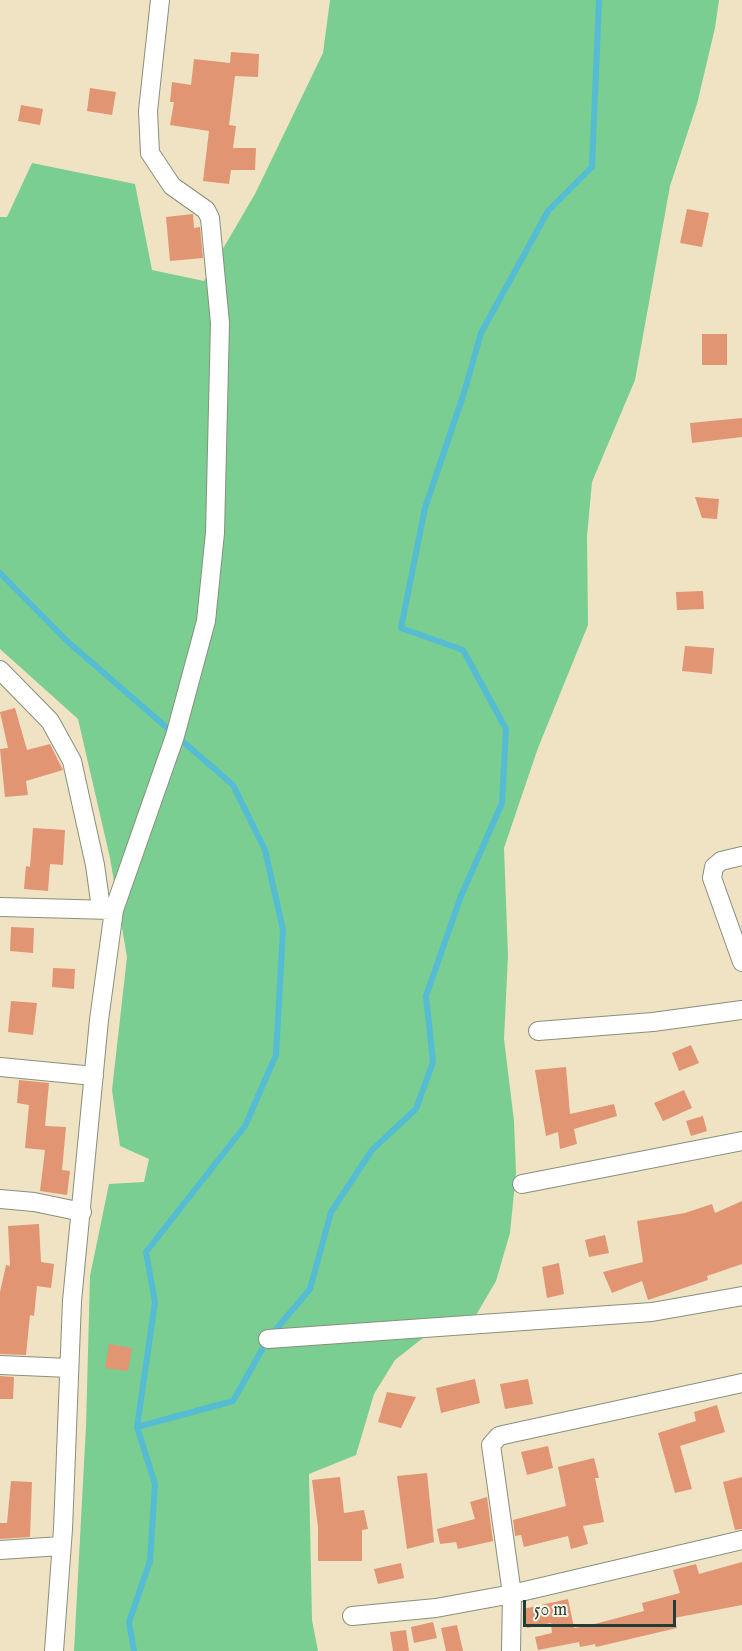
<!DOCTYPE html>
<html>
<head>
<meta charset="utf-8">
<style>
  body { margin:0 }
  #map { position:relative; width:742px; height:1651px; overflow:hidden; background:#efe3c4; font-family:"IM FELL English",serif }
  canvas { display:block }
  .scale { position:absolute; left:523px; top:1600px; width:153px; height:27px; box-sizing:border-box; border:3px solid #1f3d34; border-top:0; padding-left:8px; font-size:18px; line-height:21px; white-space:nowrap; color:#1f3d34; -webkit-text-stroke:4px #fcf5e5; paint-order:stroke }
</style>
</head>
<body>
<div id="map">
<canvas width="742" height="1651"></canvas>
<div class="scale">50 m</div>
</div>
<script>
const c = document.querySelector('canvas').getContext('2d');
c.lineJoin = 'round';
function fillPath(path, color) { c.fillStyle = color; c.fill(path, 'evenodd'); }
const shape = rows => new Path2D(rows.map(r => 'M' + r).join(''));
function trace(path, color, width, dash) { c.strokeStyle = color; c.lineWidth = width; c.lineCap = dash ? 'butt' : 'round'; c.setLineDash(dash || []); c.stroke(path); }
const green = shape([
  [330,0,719,0,715,28,697,104,670,186,635,380,592,482,587,536,588,625,538,748,504,848,508,956,504,1039,514,1121,516,1173,510,1233,496,1281,472,1322,433,1330,395,1360,374,1394,356,1455,309,1474,312,1620,318,1651,74,1651,86,1426,90,1276,109,1184,144,1182,149,1159,120,1146,112,1090,127,957,110,858,78,719,0,649,0,217,7,217,32,163,135,184,152,270,204,281,255,194,323,53]
]);
const stream = shape([
  [0,573,67,641,233,785,265,850,283,930,276,1055,245,1126,146,1252,155,1302,137,1427,155,1484,150,1561,129,1622,134,1651],
  [137,1427,233,1401,268,1339,310,1289,331,1212,372,1150,416,1109,433,1062,426,996,461,896,502,803,506,729,463,650,401,628,425,508,464,393,481,333,548,211,592,167,599,0]
]);
const building = shape([
  [231,52,259,54,258,77,235,76,229,125,236,126,233,148,256,148,255,170,231,170,229,184,203,181,209,131,170,125,174,102,170,102,172,82,191,85,194,59,230,63],
  [90,88,116,92,112,115,87,111],
  [21,105,43,109,40,125,18,121],
  [687,209,709,213,702,247,680,243],
  [193,214,194,228,200,227,203,258,170,261,166,217],
  [702,334,727,334,727,365,702,365],
  [742,418,742,437,692,443,690,423],
  [695,497,719,499,717,519,702,518],
  [703,591,704,609,677,610,676,592],
  [685,646,714,648,712,674,682,671],
  [15,708,27,750,50,744,63,770,26,781,28,795,5,797,0,749,8,748,0,712],
  [33,828,65,830,63,865,50,864,48,891,24,889,26,866,30,867],
  [11,927,34,928,33,953,10,951],
  [53,968,75,969,74,989,52,987],
  [11,1001,37,1003,33,1035,8,1032],
  [691,1045,699,1063,679,1071,672,1053],
  [566,1067,570,1114,614,1104,617,1116,574,1129,577,1144,560,1149,558,1132,546,1136,535,1070],
  [19,1080,49,1083,45,1126,66,1127,62,1170,70,1171,67,1195,40,1191,45,1150,25,1148,29,1105,17,1103],
  [684,1090,692,1108,663,1121,654,1103],
  [703,1116,707,1131,691,1136,686,1121],
  [742,1201,742,1264,707,1276,708,1280,648,1300,642,1281,612,1293,603,1272,643,1262,637,1221,685,1213,712,1204,715,1213],
  [39,1224,41,1262,54,1264,51,1288,37,1286,34,1316,30,1315,26,1355,0,1354,0,1292,6,1265,10,1266,8,1226],
  [605,1235,609,1253,589,1257,585,1240],
  [559,1263,564,1294,547,1298,542,1267],
  [109,1344,132,1348,128,1371,105,1368],
  [0,1376,14,1377,13,1399,0,1399],
  [475,1379,480,1403,441,1413,436,1388],
  [528,1379,533,1404,505,1409,500,1384],
  [387,1392,416,1397,401,1428,378,1422],
  [717,1405,725,1432,680,1446,692,1489,675,1493,658,1433,696,1421,694,1412],
  [548,1446,553,1468,527,1475,521,1452],
  [594,1458,599,1478,595,1478,604,1522,583,1526,588,1544,571,1549,568,1536,524,1547,521,1535,515,1536,513,1520,566,1506,558,1467],
  [427,1473,434,1542,407,1549,397,1476],
  [340,1477,344,1513,364,1510,368,1529,362,1530,362,1561,318,1561,318,1527,312,1480],
  [742,1477,742,1529,735,1530,723,1482],
  [11,1481,32,1482,30,1537,0,1539,0,1523,7,1523],
  [487,1497,493,1541,458,1549,456,1542,440,1544,437,1529,475,1519,470,1502],
  [742,1562,742,1605,674,1618,677,1628,596,1647,595,1644,580,1647,579,1642,538,1650,535,1637,552,1633,551,1623,527,1628,523,1609,568,1599,574,1628,587,1626,644,1611,642,1603,680,1593,673,1570,696,1564,699,1574],
  [401,1563,404,1578,378,1584,374,1569],
  [433,1622,437,1638,414,1643,411,1627],
  [457,1625,463,1651,446,1651,441,1628],
  [406,1630,409,1651,393,1651,390,1632]
]);
const street = shape([
  [0,670,50,721,72,761,95,865,101,908],
  [742,856,721,861,714,867,712,878,742,962],
  [0,907,112,910],
  [538,1031,653,1022,742,1010],
  [0,1067,94,1076],
  [522,1184,742,1141],
  [0,1199,34,1202,82,1212],
  [268,1339,652,1312,742,1296],
  [0,1365,69,1368],
  [0,1550,61,1546],
  [352,1616,436,1608,512,1594,742,1540],
  [54,1651,63,1529,72,1301,99,1020,114,910,175,736,206,621,215,533,220,323,210,218,206,210,172,186,150,153,148,111,160,0],
  [511,1651,512,1594,491,1445,499,1436,512,1433,742,1383]
]);
fillPath(green, '#7ace92');
trace(stream, '#55bcd3', 6);
fillPath(building, '#e19573');
trace(street, '#87907c', 20);
trace(street, '#fff', 18);
</script>
</body>
</html>
